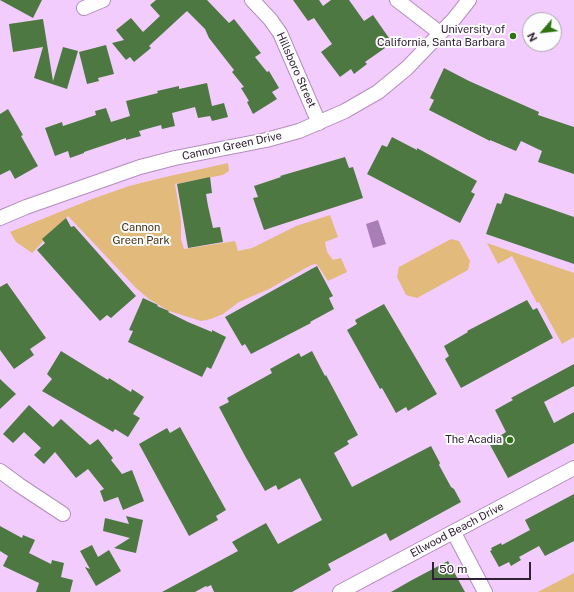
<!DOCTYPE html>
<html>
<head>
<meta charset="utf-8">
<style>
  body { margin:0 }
  #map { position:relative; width:574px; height:592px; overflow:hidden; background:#f3ccfe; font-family:"Public Sans",sans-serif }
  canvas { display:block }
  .north { position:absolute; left:522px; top:12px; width:40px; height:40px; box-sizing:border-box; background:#fdfdfd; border:1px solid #aba5ad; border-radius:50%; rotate:242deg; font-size:11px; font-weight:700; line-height:16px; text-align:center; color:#302134 }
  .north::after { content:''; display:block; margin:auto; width:14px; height:18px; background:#2f7313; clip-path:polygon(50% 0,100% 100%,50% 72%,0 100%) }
  .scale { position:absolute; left:432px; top:562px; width:99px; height:18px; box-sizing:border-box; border:2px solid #302134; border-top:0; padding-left:5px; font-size:12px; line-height:14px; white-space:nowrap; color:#302134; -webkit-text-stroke:3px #fdfdfd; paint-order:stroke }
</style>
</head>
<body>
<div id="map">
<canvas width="574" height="592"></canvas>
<div class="north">N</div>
<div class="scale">50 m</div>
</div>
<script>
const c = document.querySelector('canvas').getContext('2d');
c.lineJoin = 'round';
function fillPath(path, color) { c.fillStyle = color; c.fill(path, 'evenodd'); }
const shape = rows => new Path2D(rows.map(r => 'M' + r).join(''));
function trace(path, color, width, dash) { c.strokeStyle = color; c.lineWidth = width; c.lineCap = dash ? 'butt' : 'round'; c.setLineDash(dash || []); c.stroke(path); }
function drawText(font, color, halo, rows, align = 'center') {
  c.font = font + ' "Public Sans",sans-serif'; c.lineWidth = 4; c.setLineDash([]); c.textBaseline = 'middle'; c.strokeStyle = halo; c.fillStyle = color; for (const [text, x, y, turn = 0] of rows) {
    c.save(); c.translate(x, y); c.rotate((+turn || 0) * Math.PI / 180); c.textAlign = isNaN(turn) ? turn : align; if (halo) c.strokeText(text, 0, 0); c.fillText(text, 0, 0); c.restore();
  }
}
const green = shape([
  [228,163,229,171,223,175,175,184,181,220,181,239,184,249,235,241,238,251,252,248,296,226,330,215,338,237,325,242,327,252,333,260,341,258,347,272,328,281,318,266,316,264,311,265,269,289,239,302,223,314,211,319,201,321,169,311,149,299,137,289,68,216,32,253,16,242,10,232,92,199,129,186,161,178],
  [451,239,459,241,470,261,468,270,417,298,406,295,397,277,399,267],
  [487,243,574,273,574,337,562,344,539,302,537,303,512,256,498,264],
  [574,573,574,592,538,592]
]);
const water = shape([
  [378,220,386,244,373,248,366,224]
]);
const building = shape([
  [0,0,42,0,33,18],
  [156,0,207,0,229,23,234,19,261,53,255,57,267,72,269,71,279,88,272,92,277,99,253,114,247,102,249,101,241,88,244,87,232,72,234,70,209,38,205,29,187,11,149,46,151,48,134,62,130,57,126,60,112,43,124,40,116,30,131,18,143,32,160,16,150,5],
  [293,0,319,0,323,6,331,0,349,0,364,21,373,15,389,38,381,43,385,48,365,62,367,64,354,74,351,69,340,77,321,52,332,44,314,18,308,21],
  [43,19,53,81,63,47,78,51,67,89,34,78,43,47,13,52,9,24],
  [106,45,114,74,98,78,99,81,87,84,79,52],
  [444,68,469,81,539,112,538,115,574,127,574,174,538,162,542,151,521,141,516,151,490,140,490,141,429,110,434,100,430,98],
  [207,83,212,106,224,103,228,117,212,121,210,116,198,118,195,107,172,113,175,126,162,129,161,125,139,131,141,136,126,140,126,138,84,152,84,153,70,158,68,151,55,156,45,128,62,122,63,126,96,115,95,111,106,108,111,122,130,116,126,101,158,93,157,91,179,86,179,89],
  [8,109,23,135,21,136,38,166,15,179,10,170,0,175,0,114],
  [392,137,417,150,417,148,477,181,471,192,475,194,460,223,367,174,382,145,387,147],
  [345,157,349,168,353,167,363,198,264,230,253,198,258,197,254,186,281,177,280,176],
  [210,177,212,193,206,194,208,206,213,228,220,227,223,242,188,248,177,184],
  [505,193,574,217,574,264,486,234,497,203,501,204],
  [66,218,71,227,74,226,136,296,111,318,107,315,100,321,37,250,45,243,42,239],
  [317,266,333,296,329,298,334,309,310,322,311,323,251,354,245,344,242,346,225,317],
  [7,283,46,338,30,349,34,355,14,369,0,350,0,287],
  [143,298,158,305,157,306,169,311,168,312,188,322,212,332,212,330,226,337,211,369,207,367,202,377,128,342,133,331,129,330],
  [527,300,533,310,537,308,553,338,461,388,445,359,449,356,444,346,468,332,467,331],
  [384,304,437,394,408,411,406,407,396,413,382,388,380,389,347,330,357,324,355,320],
  [61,351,108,380,109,378,131,392,132,389,144,397,133,414,140,418,128,437,115,429,113,432,42,391,52,379,47,374],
  [312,351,325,376,326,375,358,435,347,441,349,444,334,453,352,487,431,446,440,463,439,465,451,487,454,489,461,502,390,541,386,533,328,564,331,570,292,592,214,592,211,585,207,587,206,586,195,592,162,592,238,551,232,542,266,523,278,544,322,520,300,478,278,490,276,485,265,491,245,456,219,407,229,402,227,398,272,373,270,369,299,353,301,357],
  [574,364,574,386,544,402,554,423,574,412,574,443,508,478,489,443,506,432,495,410,513,400,511,398],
  [0,379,16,394,0,409],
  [29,405,53,427,61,419,90,445,98,439,113,458,111,460,122,474,132,470,144,501,123,510,118,497,104,502,100,491,104,489,88,469,76,478,55,452,44,464,34,455,41,448,24,432,13,443,3,434],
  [180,427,226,510,216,516,218,520,189,536,139,444,167,428,170,433],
  [574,494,574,541,545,556,539,546,519,557,521,560,511,566,509,562,499,567,490,551,492,550,491,548,501,543,502,545,530,530,525,520],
  [126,516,143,520,136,553,114,548,130,538,103,531,105,518,129,524],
  [0,526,22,538,23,535,35,540,29,553,51,564,52,560,64,563,61,577,73,580,70,592,36,592,39,583,3,566,8,556,0,551],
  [92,545,98,557,109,550,121,571,96,586,85,567,90,569,80,551],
  [448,561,465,592,391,592,412,580]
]);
const minor = shape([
  [252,0,270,19,280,33,319,123],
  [397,0,440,33],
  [84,8,103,0],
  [0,218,26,207,140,167,175,158,266,140,299,131,345,111,378,92,407,68,454,19,469,0],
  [0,471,19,485,63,514],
  [454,533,485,592],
  [340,592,574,468]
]);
const markers = [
  [513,36,4,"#2f7313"],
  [510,440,4,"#2f7313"]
];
const poiNames = [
  ["University of",505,30],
  ["California, Santa Barbara",505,43],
  ["The Acadia",502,440]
];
const streetNames = [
  ["Hillsboro Street",296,70,66],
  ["Cannon Green Drive",232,146,-12],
  ["Ellwood Beach Drive",457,530,-28]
];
const parkNames = [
  ["Cannon",141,228],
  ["Green Park",141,241]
];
fillPath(green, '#e2ba7c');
fillPath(water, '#a97db5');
fillPath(building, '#4d7841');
trace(minor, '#b38dbd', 16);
trace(minor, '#fff', 14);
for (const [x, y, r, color] of markers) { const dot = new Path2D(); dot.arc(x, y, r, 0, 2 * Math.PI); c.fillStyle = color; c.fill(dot); trace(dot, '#fdfdfd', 1.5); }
drawText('11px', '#302134', '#fdfdfd', poiNames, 'right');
drawText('11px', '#302134', '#fdfdfd', streetNames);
drawText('11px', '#423114', '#fdfdfd', parkNames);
</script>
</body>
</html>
